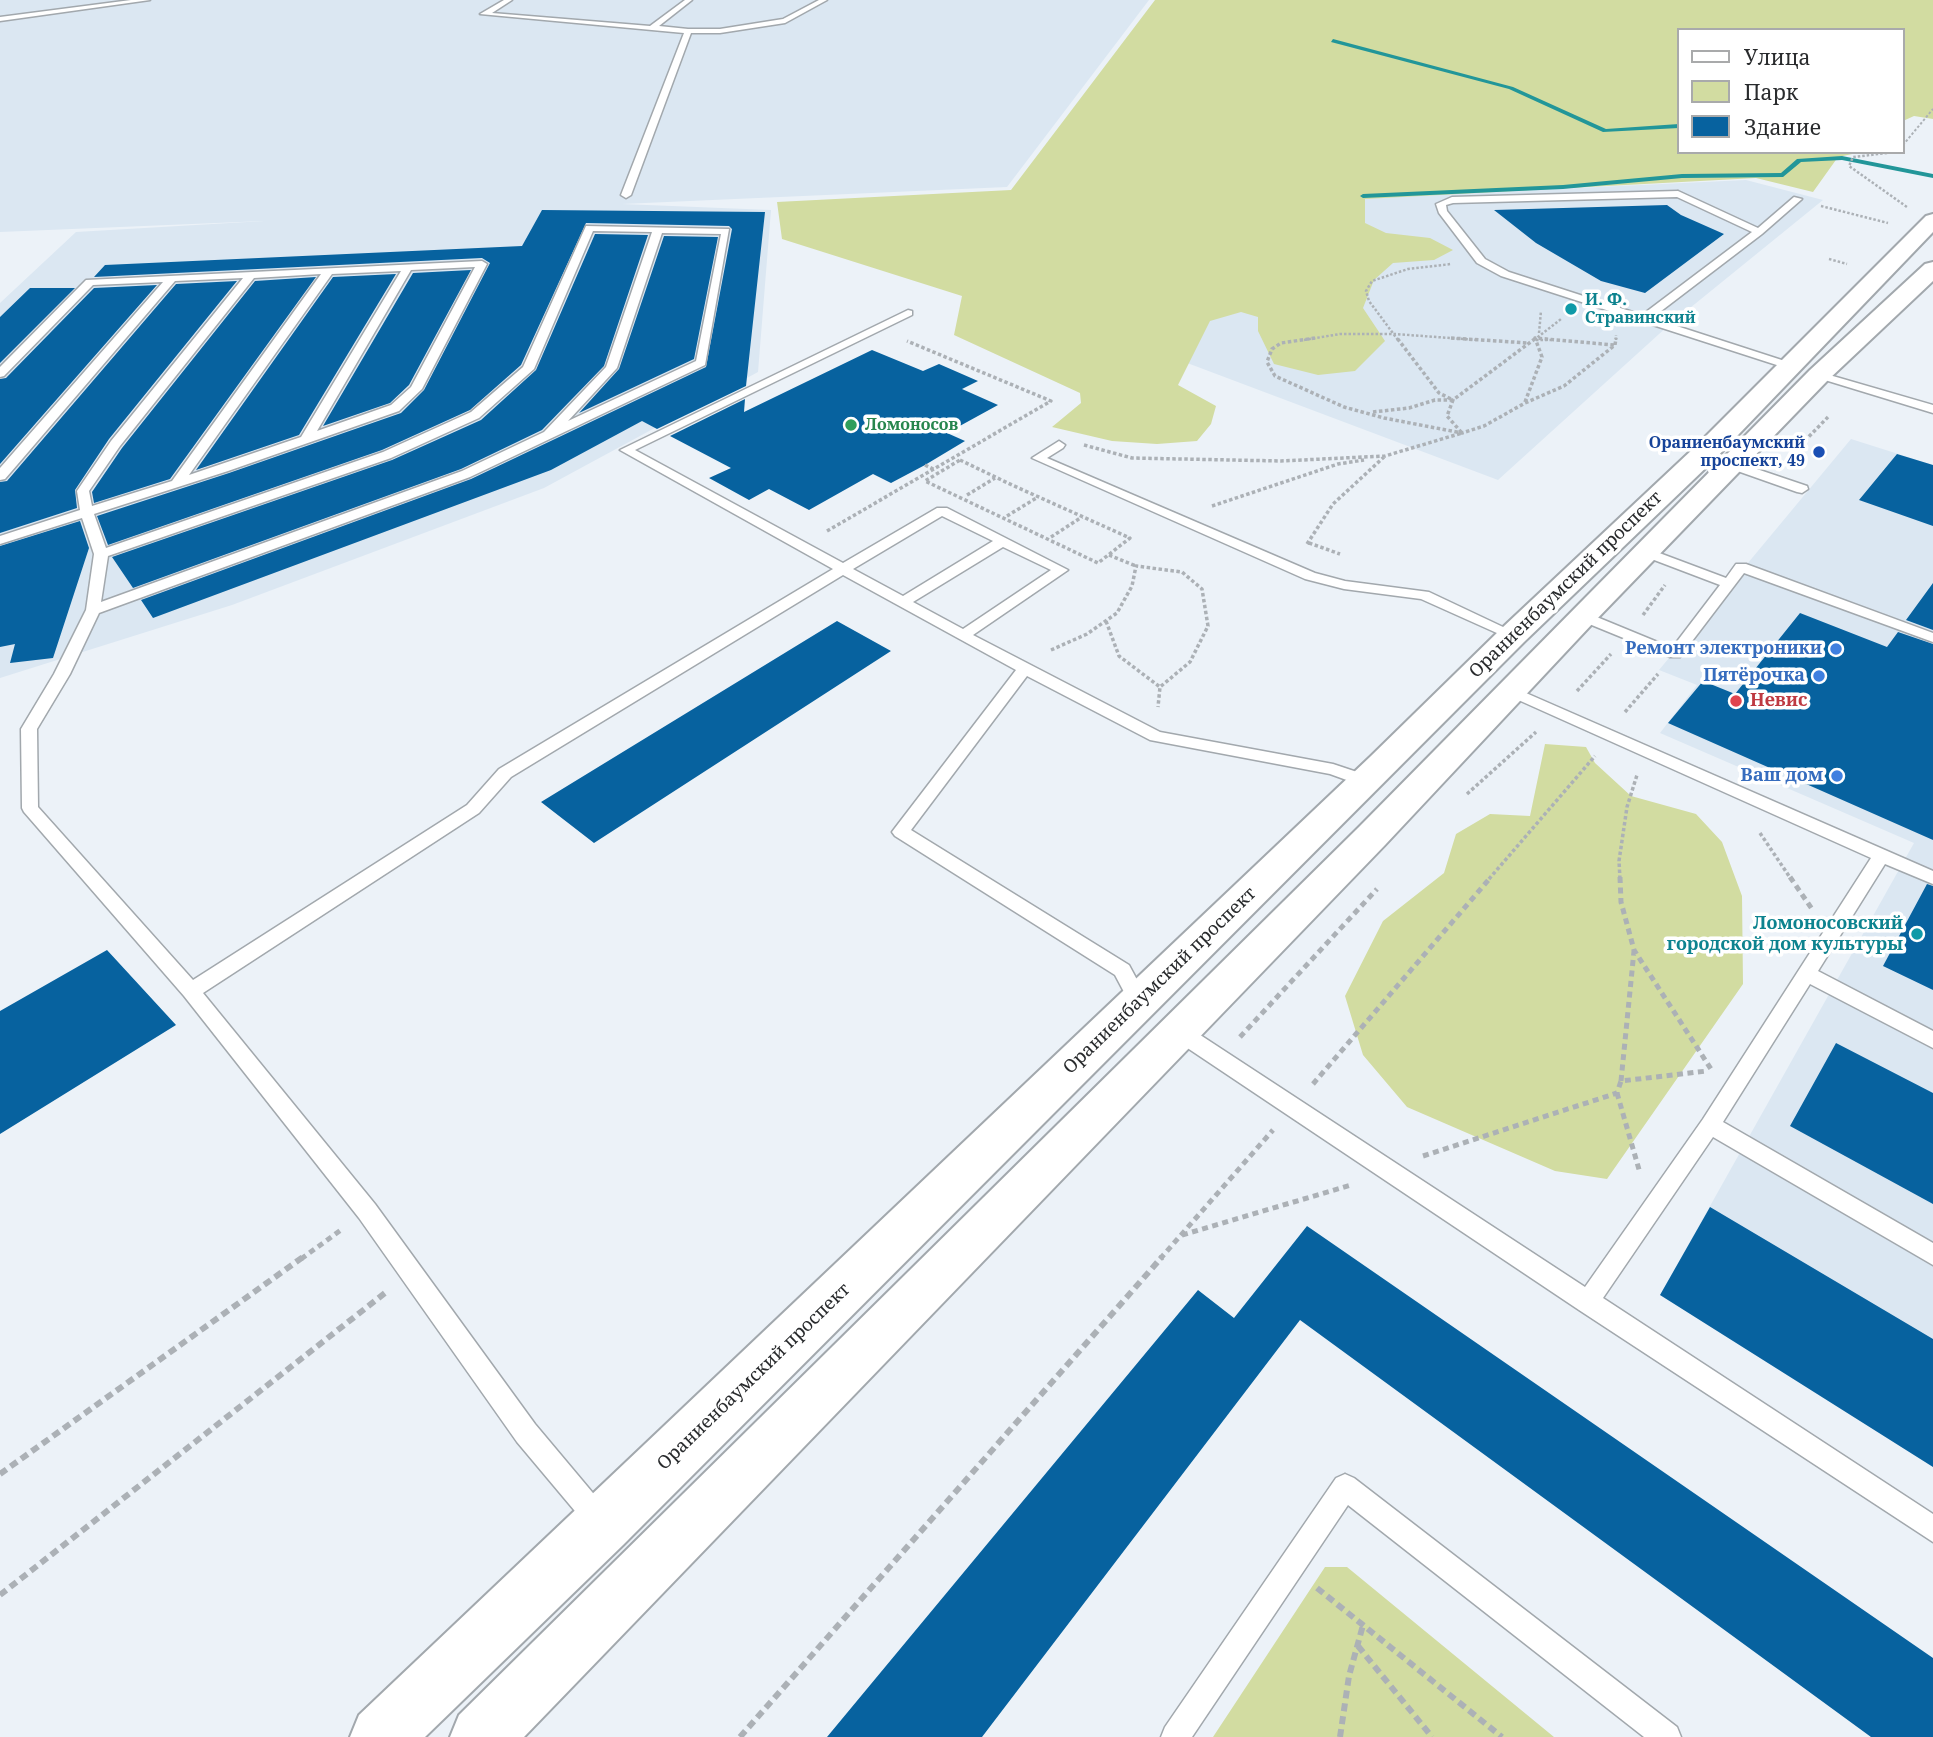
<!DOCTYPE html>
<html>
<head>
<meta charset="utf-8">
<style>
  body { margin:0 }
  #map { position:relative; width:1933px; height:1737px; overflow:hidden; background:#ecf2f8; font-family:"Noto Serif",serif }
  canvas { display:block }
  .legend { position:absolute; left:1677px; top:28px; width:228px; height:126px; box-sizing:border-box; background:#fff; border:2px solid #a9aaab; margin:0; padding:9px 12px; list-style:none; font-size:21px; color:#292b2d }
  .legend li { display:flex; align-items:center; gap:14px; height:35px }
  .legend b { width:35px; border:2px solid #a9aaab }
</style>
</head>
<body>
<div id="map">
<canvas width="1933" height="1737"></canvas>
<ul class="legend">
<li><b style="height:9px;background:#fff"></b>Улица</li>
<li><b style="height:19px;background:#d2dca1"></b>Парк</li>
<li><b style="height:19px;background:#07629f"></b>Здание</li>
</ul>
</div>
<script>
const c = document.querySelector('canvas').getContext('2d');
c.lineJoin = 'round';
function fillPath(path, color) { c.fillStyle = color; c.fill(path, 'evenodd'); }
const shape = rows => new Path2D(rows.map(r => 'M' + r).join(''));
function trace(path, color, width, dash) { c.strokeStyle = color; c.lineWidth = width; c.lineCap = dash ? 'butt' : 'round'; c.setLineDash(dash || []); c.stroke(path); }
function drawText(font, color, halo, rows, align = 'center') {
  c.font = font + ' "Noto Serif",serif'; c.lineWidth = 7; c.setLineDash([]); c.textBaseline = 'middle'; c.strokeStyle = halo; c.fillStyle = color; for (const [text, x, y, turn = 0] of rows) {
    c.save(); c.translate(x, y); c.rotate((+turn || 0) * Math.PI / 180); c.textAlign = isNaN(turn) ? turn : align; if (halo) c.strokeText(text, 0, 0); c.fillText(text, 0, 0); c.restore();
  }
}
const built = shape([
  [0,0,1149,0,1007,187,622,204,771,210,758,372,544,488,232,605,0,678,0,303,76,232,264,221,0,232],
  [1746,180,1823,200,1669,325,1498,480,1150,349,1367,198],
  [1851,439,1933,465,1933,1467,1660,1295,1914,843,1660,733,1697,685,1659,670]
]);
const green = shape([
  [1155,0,1933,0,1933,119,1914,116,1903,121,1903,30,1679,30,1679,152,1862,152,1838,157,1813,192,1756,178,1365,199,1365,223,1386,233,1430,238,1453,250,1434,260,1393,263,1374,280,1363,308,1385,341,1355,371,1318,375,1274,364,1258,331,1258,317,1241,312,1210,321,1178,385,1216,406,1211,424,1197,441,1157,444,1112,441,1052,427,1081,403,1080,393,954,335,962,296,782,239,777,202,1011,190],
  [1545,744,1586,747,1595,763,1631,796,1696,814,1722,842,1742,896,1743,984,1607,1179,1555,1171,1407,1107,1363,1055,1345,996,1383,921,1444,873,1456,834,1490,814,1530,816],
  [1325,1567,1347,1567,1554,1737,1213,1737]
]);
const stream = shape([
  [1333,39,1513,87,1606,129,1679,124,1679,128,1603,132,1509,89,1331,42,1333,39],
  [1842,156,1933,174,1933,178,1842,160,1801,162,1783,177,1682,178,1563,189,1363,198,1360,196,1363,194,1563,185,1682,174,1781,173,1797,159,1842,156]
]);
const building = shape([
  [1667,205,1681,215,1724,234,1645,293,1601,281,1536,243,1494,210],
  [542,210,765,212,746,386,657,429,642,421,551,470,153,618,141,600,471,479,706,367,732,229,729,226,586,223,521,365,470,410,382,450,108,545,97,516,229,473,401,413,424,390,490,263,482,258,94,277,105,265,522,246],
  [595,234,648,235,604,366,542,430,461,469,133,588,112,557,392,460,481,420,536,370],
  [664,236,718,237,694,359,579,413,619,369],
  [471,270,409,385,390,403,323,426,413,273],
  [396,274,299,435,196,470,333,277],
  [316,277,170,479,94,503,92,492,122,448,255,281],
  [237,281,109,439,75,490,77,508,0,533,0,482,7,481,176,284],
  [157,285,0,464,0,379,6,378,94,288],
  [30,288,75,288,0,363,0,317],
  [872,350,923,371,939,364,978,381,962,389,998,405,947,433,965,441,925,465,891,483,873,474,809,510,769,489,749,500,709,478,731,468,670,436,745,399,744,412],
  [1897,454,1933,465,1933,526,1859,500],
  [80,521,89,548,53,658,10,663,15,644,0,647,0,546],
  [1933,583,1933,630,1906,620],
  [1800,613,1887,647,1898,632,1933,644,1933,840,1668,723,1703,681,1735,694],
  [837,621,891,651,594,843,541,802],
  [1927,884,1933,886,1933,990,1883,966],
  [107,950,176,1025,0,1134,0,1011],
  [1836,1043,1933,1093,1933,1204,1790,1126],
  [1710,1207,1933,1339,1933,1467,1660,1295],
  [1307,1226,1933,1658,1933,1737,1871,1737,1300,1320,982,1737,827,1737,1198,1290,1234,1318]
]);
const pathFar4 = shape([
  [1903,145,1933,109]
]);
const pathFar3 = shape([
  [1896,152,1853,157,1849,166,1907,207],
  [1821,206,1888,223],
  [1829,259,1847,264],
  [1539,333,1541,311],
  [1304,340,1340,334,1395,334,1477,340],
  [1398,340,1369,301,1366,291,1372,281,1408,269,1451,264],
  [1534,340,1561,319],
  [1536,340,1552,340],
  [1616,340,1616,335]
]);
const pathFar2 = shape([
  [1315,338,1281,343,1272,349,1267,362,1275,376,1344,407,1384,418,1462,433,1484,426,1525,403,1564,386,1615,345,1616,338],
  [1451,338,1528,343],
  [1525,402,1542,357,1535,338,1614,345],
  [1373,412,1409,408,1435,400,1453,400,1439,393,1397,338],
  [1084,445,1132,458,1281,461,1385,456,1462,433,1447,416,1453,400,1536,338],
  [1788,458,1828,417],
  [960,460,1012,485,1130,538,1098,563,925,481,960,460],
  [925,465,935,470],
  [967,495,995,478],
  [1212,506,1338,464,1364,460],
  [1007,516,1038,497],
  [827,531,1051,401,907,341],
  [1051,537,1082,517],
  [1309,543,1340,554],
  [1307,544,1333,504,1384,457],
  [1109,555,1136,566],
  [1643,615,1665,585],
  [1106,621,1119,656,1160,687],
  [1051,650,1087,634,1117,613,1132,586,1136,566,1182,572,1202,589,1208,626,1190,662,1160,687,1158,707],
  [1577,691,1611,654],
  [1625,712,1658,674],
  [1467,794,1536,732],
  [1760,833,1791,879],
  [1489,879,1595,756],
  [1620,879,1619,861,1627,807,1637,775]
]);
const pathFar1 = shape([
  [1620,877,1621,902,1634,950,1711,1069],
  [1790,877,1812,909],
  [1240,1037,1377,889],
  [1621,1081,1634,951],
  [1313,1084,1491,877],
  [1617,1093,1640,1173],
  [1423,1156,1617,1093,1621,1081,1707,1071],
  [1182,1235,1351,1185],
  [301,1259,341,1230],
  [1160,1259,1273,1130]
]);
const path = shape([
  [0,1474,303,1257],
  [1317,1588,1502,1737],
  [0,1595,385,1293],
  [1358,1646,1432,1737],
  [740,1737,1162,1257],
  [1340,1737,1349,1676,1363,1625]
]);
const lane = shape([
  [131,0,150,0,0,21,0,17,131,0],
  [504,0,512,0,492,13,650,26,685,0,692,0,659,26,688,29,720,29,783,19,819,0,827,0,785,23,720,33,691,33,631,195,626,198,621,195,684,33,480,14,504,0],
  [1678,191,1758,228,1794,197,1802,199,1762,234,1652,318,1794,364,1794,368,1786,368,1501,276,1477,263,1439,213,1436,204,1452,197,1678,191],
  [1677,197,1752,232,1642,315,1509,272,1485,259,1447,211,1446,205,1453,203,1677,197],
  [586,226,729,229,705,365,470,477,99,613,70,674,37,729,38,807,193,980,467,805,499,769,833,569,620,450,908,310,912,311,912,315,635,450,843,563,937,508,947,508,1068,570,973,635,1160,732,1333,764,1372,777,1374,781,1366,787,1330,774,1150,740,1027,676,911,830,1129,965,1149,1002,1146,1007,1139,1010,1132,1007,1115,975,895,836,892,832,895,828,1016,670,843,575,511,777,479,813,203,993,375,1204,535,1424,608,1511,612,1520,608,1529,599,1533,590,1529,517,1442,359,1218,184,996,24,812,22,808,21,729,54,674,86,610,94,554,82,518,0,544,0,536,80,510,77,491,111,441,243,278,175,281,5,479,0,480,0,468,163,282,93,285,4,376,0,377,0,367,86,280,482,261,487,264,422,389,399,411,228,471,94,514,106,548,383,452,471,412,523,367,586,226],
  [593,231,652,232,606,367,544,432,462,471,101,602,108,556,391,458,479,418,534,369,593,231],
  [662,233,721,234,696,361,568,421,617,368,662,233],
  [475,267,411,387,391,405,317,431,411,270,475,267],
  [401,271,301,437,189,475,332,274,401,271],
  [321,274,172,481,92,506,89,491,120,446,254,278,321,274],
  [942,516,993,541,903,596,853,569,942,516],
  [1003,547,1051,570,963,629,913,602,1003,547],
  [1819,372,1933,405,1933,413,1815,377,1813,375,1819,372],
  [1059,441,1065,445,1063,448,1047,458,1315,573,1345,581,1429,592,1520,635,1518,638,1508,638,1421,599,1344,589,1305,579,1032,458,1059,441],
  [1733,461,1807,486,1808,489,1802,493,1797,492,1729,468,1727,465,1733,461],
  [1646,548,1726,578,1736,564,1746,564,1933,633,1933,642,1744,573,1680,657,1670,657,1577,619,1575,616,1577,613,1587,613,1672,648,1720,585,1641,555,1639,552,1646,548],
  [1510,686,1933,871,1933,884,1885,864,1818,971,1933,1031,1933,1048,1810,984,1723,1122,1933,1243,1933,1265,1713,1137,1603,1298,1933,1514,1933,1542,1579,1310,1171,1037,1168,1031,1171,1025,1178,1023,1185,1025,1585,1287,1703,1119,1871,858,1505,694,1502,691,1505,688,1510,686],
  [1345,1474,1354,1478,1677,1727,1681,1737,1644,1737,1348,1505,1192,1737,1161,1737,1165,1727,1336,1478,1345,1474]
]);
const secondary = shape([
  [1933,214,1933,232,1714,460,1524,642,623,1545,425,1737,350,1737,359,1715,1371,756,1502,628,1694,448,1926,216,1933,214],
  [1933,262,1933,281,1828,380,1593,623,1385,845,524,1737,450,1737,459,1715,1359,827,1810,370,1925,264,1933,262]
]);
const markers = [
  [1571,309,7,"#0f9aa8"],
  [851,425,7,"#2e9e5b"],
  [1819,452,7,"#1a4fb4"],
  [1836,649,7,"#3f7fe0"],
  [1819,676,7,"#3f7fe0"],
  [1736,701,7,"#e0444e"],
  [1837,776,7,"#3f7fe0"],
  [1917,934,7,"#0f9aa8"]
];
const farCulturenames = [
  ["И. Ф.",1585,300],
  ["Стравинский",1585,318]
];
const farLeisurenames = [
  ["Ломоносов",865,425]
];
const farTransitnames = [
  ["Ораниенбаумский",1805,443],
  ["проспект, 49",1805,461]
];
const streetNames = [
  ["Ораниенбаумский проспект",1566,585,-44],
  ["Ораниенбаумский проспект",1160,981,-44],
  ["Ораниенбаумский проспект",754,1377,-44]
];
const shopNames = [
  ["Ремонт электроники",1822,649],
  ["Пятёрочка",1805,676],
  ["Ваш дом",1823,776]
];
const healthNames = [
  ["Невис",1750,701]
];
const cultureNames = [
  ["Ломоносовский",1903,924],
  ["городской дом культуры",1903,945]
];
fillPath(built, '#dbe7f2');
fillPath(green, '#d2dca1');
fillPath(stream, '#229699');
fillPath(building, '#07629f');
trace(lane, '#a2a8ad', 3);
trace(secondary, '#a2a8ad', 4);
trace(pathFar4, '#acb1b6', 2, [2.5, 2]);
trace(pathFar3, '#acb1b6', 2.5, [2.5, 2]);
trace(pathFar2, '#acb1b6', 3.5, [3.5, 2.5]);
trace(pathFar1, '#acb1b6', 5, [6, 4.5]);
trace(path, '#acb1b6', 6, [8, 5]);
fillPath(lane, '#fff');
fillPath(secondary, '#fff');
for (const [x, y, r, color] of markers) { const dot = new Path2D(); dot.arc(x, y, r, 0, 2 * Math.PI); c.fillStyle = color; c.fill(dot); trace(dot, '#fff', 2.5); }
drawText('bold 16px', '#0d838f', '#fff', farCulturenames, 'left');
drawText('bold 16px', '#27864d', '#fff', farLeisurenames, 'left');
drawText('bold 16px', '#164399', '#fff', farTransitnames, 'right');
drawText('18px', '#292b2d', '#fff', streetNames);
drawText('bold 18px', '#366cbe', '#fff', shopNames, 'right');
drawText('bold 18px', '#be3a42', '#fff', healthNames, 'left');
drawText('bold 18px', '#0d838f', '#fff', cultureNames, 'right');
</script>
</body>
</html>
